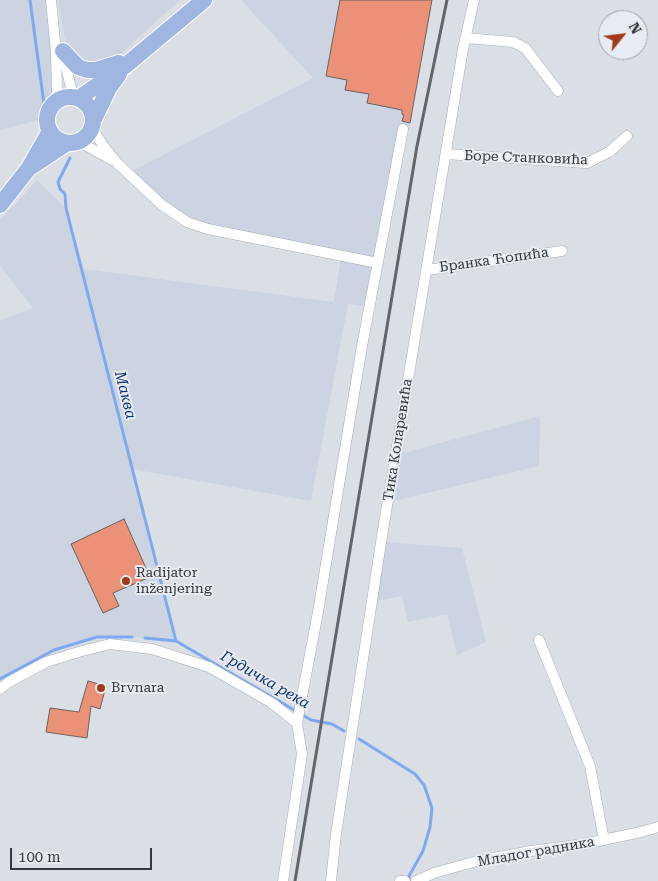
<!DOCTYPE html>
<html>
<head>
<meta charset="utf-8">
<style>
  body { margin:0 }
  #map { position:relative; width:658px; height:881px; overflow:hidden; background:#dadfe6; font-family:"Roboto Serif",serif }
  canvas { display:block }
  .north { position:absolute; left:598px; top:10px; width:50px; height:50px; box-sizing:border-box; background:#e7ecf4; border:1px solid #a0a4aa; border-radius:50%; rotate:61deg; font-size:14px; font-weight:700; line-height:20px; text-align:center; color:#36383b }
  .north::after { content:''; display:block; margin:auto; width:18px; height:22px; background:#a13a18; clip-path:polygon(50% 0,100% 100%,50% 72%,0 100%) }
  .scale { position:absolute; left:10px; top:848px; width:142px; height:22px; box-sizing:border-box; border:2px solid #36383b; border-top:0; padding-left:6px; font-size:15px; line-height:18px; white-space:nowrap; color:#36383b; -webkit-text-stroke:4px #e7ecf4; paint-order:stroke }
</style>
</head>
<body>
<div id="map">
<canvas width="658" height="881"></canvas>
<div class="north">N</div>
<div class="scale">100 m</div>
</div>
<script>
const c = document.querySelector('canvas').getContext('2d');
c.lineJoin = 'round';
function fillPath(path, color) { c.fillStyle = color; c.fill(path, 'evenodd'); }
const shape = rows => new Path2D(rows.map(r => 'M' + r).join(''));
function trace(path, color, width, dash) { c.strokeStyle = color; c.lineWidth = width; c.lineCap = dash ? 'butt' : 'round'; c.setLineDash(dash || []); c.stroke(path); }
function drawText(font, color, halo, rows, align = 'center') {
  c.font = font + ' "Roboto Serif",serif'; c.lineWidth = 4; c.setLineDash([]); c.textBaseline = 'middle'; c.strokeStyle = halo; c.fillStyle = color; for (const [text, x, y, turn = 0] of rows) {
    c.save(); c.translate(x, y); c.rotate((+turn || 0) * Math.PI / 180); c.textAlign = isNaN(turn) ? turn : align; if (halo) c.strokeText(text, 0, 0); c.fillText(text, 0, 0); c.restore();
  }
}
const built = shape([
  [0,0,51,0,55,102,51,106,47,118,0,130],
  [58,0,180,0,105,68,68,57],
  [241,0,432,0,410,123,409,130,403,129,369,307,348,304,311,501,132,469,176,641,148,638,97,637,54,650,0,679,0,321,33,308,0,266,0,220,37,180,66,208,84,269,334,302,341,256,187,222,128,173,313,78],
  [540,416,539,466,394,501,386,542,462,548,486,642,457,655,447,614,408,622,402,596,372,602,396,455]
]);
const stream = shape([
  [30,0,44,104],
  [70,158,58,182,60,189,65,194,66,208,176,641],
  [145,638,176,641,296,711],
  [0,679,54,650,97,637,132,637],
  [301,714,311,720,332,724,344,731],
  [359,739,415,774,424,785,432,808,430,827,423,851,409,876,409,880]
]);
const building = shape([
  [340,0,432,0,410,123,402,121,404,115,402,114,402,110,367,103,369,94,345,90,347,80,326,76,340,0],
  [124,519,150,577,113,593,119,606,103,613,71,544,124,519],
  [88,681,106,686,100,709,91,706,87,738,46,732,50,708,79,712,88,681]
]);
const minor = shape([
  [51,0,56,52,57,91,55,102],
  [466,38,513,42,525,48,558,91],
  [63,53,73,97],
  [92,127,102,144,117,163,162,205,187,222,208,229,378,263],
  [78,141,112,160],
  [446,154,587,163,609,152,627,136],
  [427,270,562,251],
  [539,640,590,766,604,840],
  [0,689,9,682,46,662,82,651,110,644,152,649,209,667,272,703,297,723,302,754,283,881],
  [297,723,318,612,362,346,403,129],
  [331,881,336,834,382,536,463,49,474,0],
  [400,881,405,881],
  [416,881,434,873,477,861,531,851,584,844,641,832,658,827]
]);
const primary = shape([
  [63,51,78,67,87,70,96,70,119,63],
  '47 120a23 23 0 1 1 46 0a23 23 0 1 1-46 0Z',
  [79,98,125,66,204,0],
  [93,121,109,88,119,74],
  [31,167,67,143],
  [0,205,29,168,50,131]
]);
const rail = shape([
  [295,881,417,146,447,0]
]);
const markers = [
  [126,581,5,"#a13a18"],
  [101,688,5,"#a13a18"]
];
const streetNames = [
  ["Боре Станковића",526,158,2],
  ["Бранка Ћопића",494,260,-8],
  ["Тика Коларевића",398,440,-81],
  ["Младог радника",536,852,-10]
];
const poiNames = [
  ["Radijator",136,573],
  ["inženjering",136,589],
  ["Brvnara",111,688]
];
const waterNames = [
  ["Маква",125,395,76],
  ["Грдичка река",265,680,30]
];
fillPath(built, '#ccd4e2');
trace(stream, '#7da9f1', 3);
fillPath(building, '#eb9177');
trace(building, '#6a625f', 1);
trace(minor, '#a8acb3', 11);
trace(primary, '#fff', 18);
trace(minor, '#fff', 10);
trace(primary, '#9eb6e0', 16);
trace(rail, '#636569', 3);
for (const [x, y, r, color] of markers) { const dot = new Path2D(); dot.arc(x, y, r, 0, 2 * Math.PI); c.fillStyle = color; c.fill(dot); trace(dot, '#e7ecf4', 2); }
drawText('14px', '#36383b', '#e7ecf4', streetNames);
drawText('14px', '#36383b', '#e7ecf4', poiNames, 'left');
drawText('italic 15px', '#0d3371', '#e7ecf4', waterNames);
</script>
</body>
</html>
